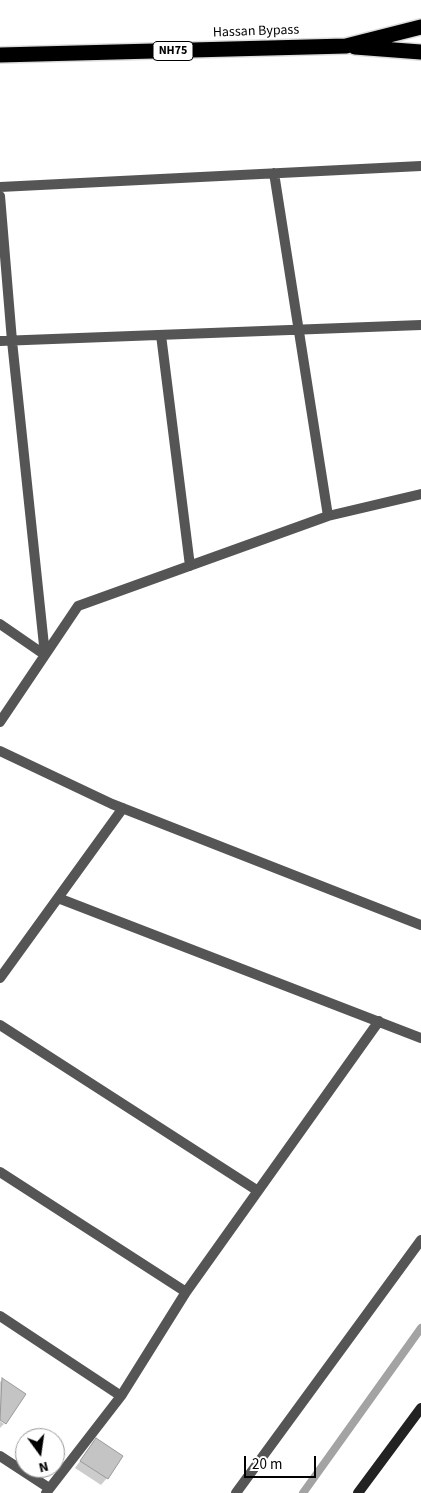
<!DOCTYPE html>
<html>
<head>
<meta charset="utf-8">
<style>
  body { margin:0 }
  #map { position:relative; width:421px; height:1493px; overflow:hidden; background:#fff; font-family:"Source Sans 3",sans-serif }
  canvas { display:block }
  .north { position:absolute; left:15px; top:1428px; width:50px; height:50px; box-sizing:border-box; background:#fff; border:1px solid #999; border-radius:50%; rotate:166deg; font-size:14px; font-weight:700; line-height:20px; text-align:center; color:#000 }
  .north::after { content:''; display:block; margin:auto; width:18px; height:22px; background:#000; clip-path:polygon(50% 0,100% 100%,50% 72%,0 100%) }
  .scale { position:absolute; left:244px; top:1456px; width:72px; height:22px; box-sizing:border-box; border:2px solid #000; border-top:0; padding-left:6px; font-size:15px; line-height:18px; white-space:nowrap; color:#000; -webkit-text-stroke:4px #fff; paint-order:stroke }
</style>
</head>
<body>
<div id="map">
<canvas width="421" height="1493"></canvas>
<div class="north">N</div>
<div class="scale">20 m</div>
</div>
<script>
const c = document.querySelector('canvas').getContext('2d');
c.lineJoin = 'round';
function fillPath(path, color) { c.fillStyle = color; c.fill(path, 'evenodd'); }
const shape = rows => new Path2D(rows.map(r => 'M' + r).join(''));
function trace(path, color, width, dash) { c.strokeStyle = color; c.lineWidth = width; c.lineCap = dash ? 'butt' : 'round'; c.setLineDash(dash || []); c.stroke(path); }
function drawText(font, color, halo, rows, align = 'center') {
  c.font = font + ' "Source Sans 3",sans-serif'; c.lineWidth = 4; c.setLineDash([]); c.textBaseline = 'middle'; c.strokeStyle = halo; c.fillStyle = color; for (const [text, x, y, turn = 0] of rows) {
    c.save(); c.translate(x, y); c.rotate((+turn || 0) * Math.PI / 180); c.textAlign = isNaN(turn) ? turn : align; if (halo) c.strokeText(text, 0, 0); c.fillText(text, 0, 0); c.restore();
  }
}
const shadow = shape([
  [2,1380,6,1422,0,1418,0,1382],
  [0,1421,4,1424,0,1428],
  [96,1439,107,1478,101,1485,75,1468]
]);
const stream = shape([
  [303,1493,421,1328]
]);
const building = shape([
  [2,1378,26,1394,6,1424,0,1420,2,1378],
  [96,1438,123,1456,108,1479,80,1461,96,1438]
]);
const street = shape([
  [274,173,328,516],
  [0,187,421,166],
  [0,196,12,341,45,655],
  [161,335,190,566],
  [0,341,421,325],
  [0,624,45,655],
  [0,722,78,606,328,516,421,494],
  [0,751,112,804,421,925],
  [58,898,421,1038],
  [0,978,123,808],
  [0,1025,258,1191],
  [0,1172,186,1292],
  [0,1316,121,1396],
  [0,1456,49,1488],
  [46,1493,121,1396,186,1292,379,1021],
  [236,1493,421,1240]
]);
const secondary = shape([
  [358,1493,421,1408]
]);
const highway = shape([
  [355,47,421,52],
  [0,55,346,46,421,27]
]);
const shields = [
  [173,51,40]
];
const shieldNames = [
  ["NH75",173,51]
];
const streetNames = [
  ["Hassan Bypass",256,32,-2]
];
fillPath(shadow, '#0003');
trace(stream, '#a3a3a3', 8);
fillPath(building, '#c4c4c4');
trace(building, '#999', 1);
trace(highway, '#dbdbdb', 18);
trace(street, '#555', 10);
trace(secondary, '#222', 10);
trace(highway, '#000', 15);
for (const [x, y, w] of shields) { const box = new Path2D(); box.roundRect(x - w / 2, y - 9.5, w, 19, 4); c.fillStyle = '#fff'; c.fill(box); trace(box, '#000', 1); }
drawText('bold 12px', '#000', null, shieldNames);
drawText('14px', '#000', '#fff', streetNames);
</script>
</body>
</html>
